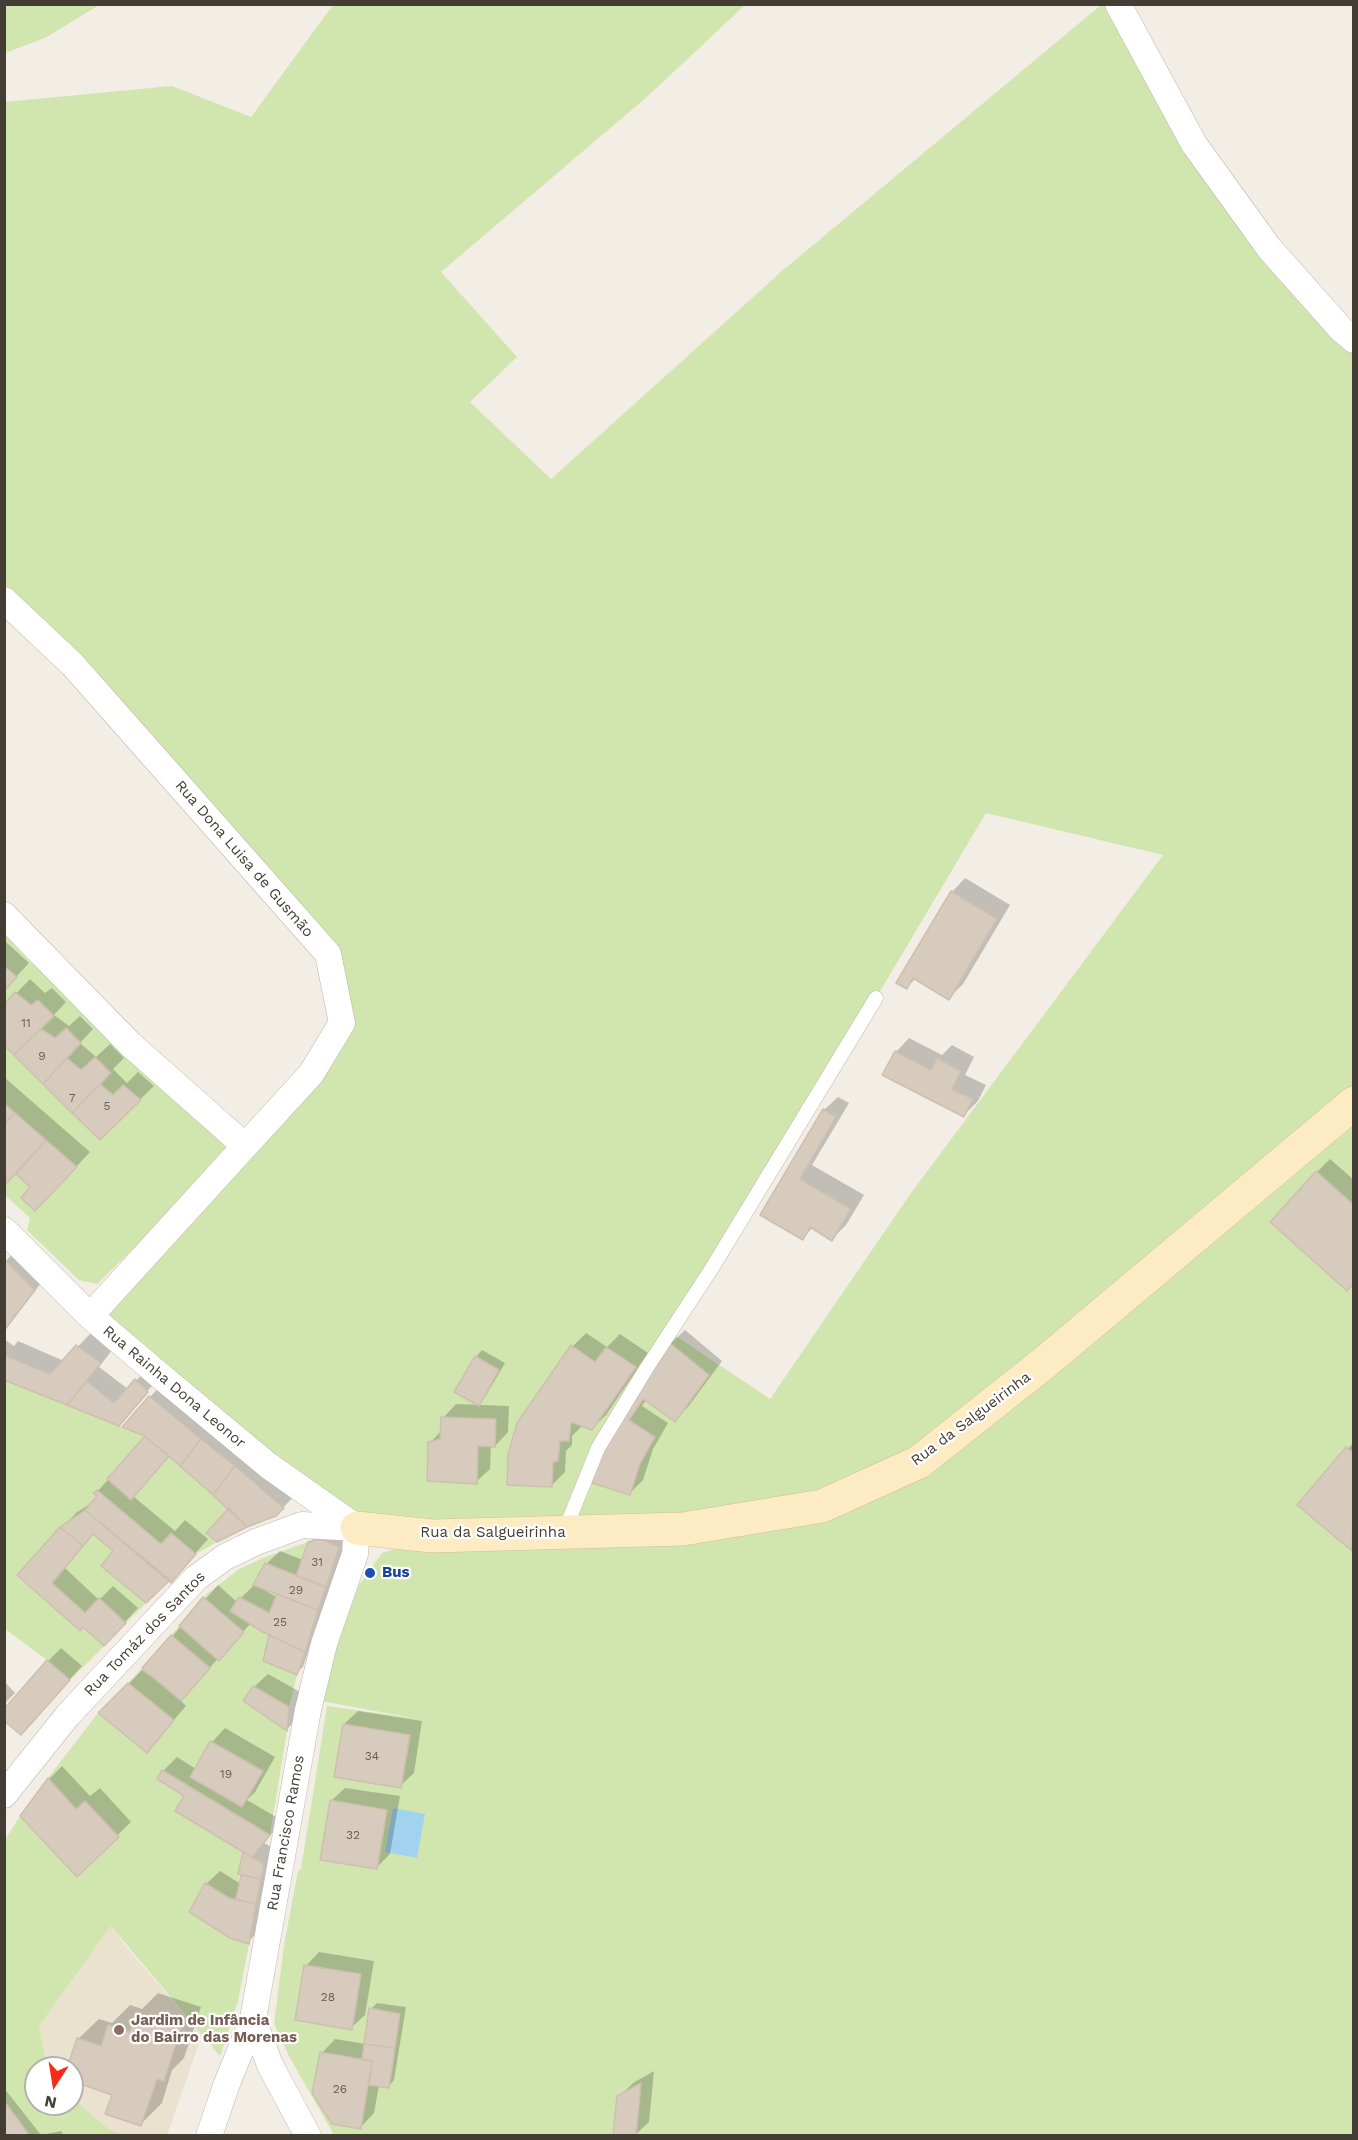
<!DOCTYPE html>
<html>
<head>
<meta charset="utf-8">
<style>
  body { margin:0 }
  #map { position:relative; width:1358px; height:2140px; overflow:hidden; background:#f2ede5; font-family:"Work Sans",sans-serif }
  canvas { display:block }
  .frame { position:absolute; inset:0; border:6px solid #443d34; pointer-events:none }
  .north { position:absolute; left:24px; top:2056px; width:60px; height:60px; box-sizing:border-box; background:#fff; border:2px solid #b4b1ae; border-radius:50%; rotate:192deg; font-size:16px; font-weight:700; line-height:24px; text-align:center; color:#443d34 }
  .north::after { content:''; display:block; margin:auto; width:21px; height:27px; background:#f52c19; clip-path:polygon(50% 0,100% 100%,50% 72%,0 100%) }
</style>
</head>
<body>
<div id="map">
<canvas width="1358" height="2140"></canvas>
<div class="frame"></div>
<div class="north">N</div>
</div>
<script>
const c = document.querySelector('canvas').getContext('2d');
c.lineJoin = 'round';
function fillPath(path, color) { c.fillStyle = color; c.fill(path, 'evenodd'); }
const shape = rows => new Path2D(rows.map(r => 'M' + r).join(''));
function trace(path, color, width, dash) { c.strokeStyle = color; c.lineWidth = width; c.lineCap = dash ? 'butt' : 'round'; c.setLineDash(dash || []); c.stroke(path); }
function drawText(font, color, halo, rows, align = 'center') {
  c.font = font + ' "Work Sans",sans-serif'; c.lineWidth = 4.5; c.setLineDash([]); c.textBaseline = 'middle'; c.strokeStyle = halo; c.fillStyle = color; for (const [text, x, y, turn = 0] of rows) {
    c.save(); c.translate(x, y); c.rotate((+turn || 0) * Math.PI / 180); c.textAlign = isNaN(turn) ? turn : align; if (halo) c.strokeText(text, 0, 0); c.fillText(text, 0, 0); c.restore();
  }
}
const education = shape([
  [111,1926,128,1949,202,2035,167,2135,124,2135,110,2130,72,2098,72,2068,47,2068,39,2026]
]);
const green = shape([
  [5,4,99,4,99,5,45,38,5,53],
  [333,5,745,5,648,96,441,272,517,357,470,402,551,479,782,271,1101,5,1118,5,1194,144,1353,340,1353,2135,334,2135,290,2058,274,2024,284,1945,298,1871,301,1869,327,1706,413,1718,321,1701,335,1650,359,1585,382,1553,399,1548,360,1523,98,1317,342,1023,328,954,5,600,4,102,172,86,251,117],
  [986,813,1163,855,911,1193,770,1399,670,1332,876,998],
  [5,935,29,961,238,1146,97,1284,79,1280,27,1230,30,1218,5,1195],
  [5,1379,145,1436,108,1479,131,1499,169,1456,229,1508,207,1533,217,1542,196,1554,171,1533,161,1544,97,1490,94,1493,97,1496,85,1510,60,1527,17,1575,79,1631,83,1627,104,1646,70,1680,47,1660,5,1629],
  [93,1534,113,1551,101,1566,146,1603,126,1623,85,1613,52,1583],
  [308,1542,296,1576,266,1562,253,1584,277,1594,269,1613,239,1597,230,1611,269,1635,297,1675,289,1707,253,1687,243,1701,287,1731,270,1835,162,1770,157,1779,184,1796,175,1811,243,1852,236,1899,229,1898,205,1883,189,1912,230,1938,249,1944,238,2001,220,2056,111,1926,39,2026,47,2068,36,2068,36,2104,72,2104,72,2098,110,2130,124,2135,30,2135,5,2101,5,1840,20,1816,77,1877,118,1837,85,1801,76,1809,48,1778,98,1713,174,1720,128,1683,142,1668,181,1701,210,1668,171,1635,179,1626,219,1660,243,1632,203,1597,239,1569,263,1558]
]);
const water = shape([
  [393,1808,425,1814,417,1858,385,1852]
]);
const shadow = shape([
  [965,878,1010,905,963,984,949,998,916,978,907,987,952,892],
  [6,942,29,963,4,990,4,943],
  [30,979,45,993,52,988,66,1002,54,1015,69,1026,80,1016,93,1029,80,1043,96,1057,110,1044,124,1058,113,1069,127,1083,138,1072,154,1086,100,1138,4,1043,4,1006],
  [909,1038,942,1055,952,1045,974,1057,965,1075,986,1085,978,1101,964,1115,896,1052],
  [4,1077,90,1152,49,1196,33,1187,16,1172,4,1179],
  [838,1097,849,1103,812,1165,864,1195,846,1225,832,1239,813,1227,802,1239,762,1215,824,1110],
  [1330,1159,1354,1180,1354,1282,1317,1172],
  [19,1247,47,1275,4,1332,4,1263],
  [685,1330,722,1361,688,1407,674,1420,646,1400,642,1406,668,1423,653,1449,643,1480,629,1494,604,1448,671,1343],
  [91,1333,113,1349,99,1367,128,1389,149,1367,160,1377,118,1424,4,1378,4,1339,14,1346,18,1341,64,1361],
  [586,1333,607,1347,620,1334,648,1353,606,1415,592,1428,583,1425,572,1436,572,1445,566,1451,565,1472,552,1485,509,1484,573,1346],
  [482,1350,505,1363,485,1397,479,1404,476,1357],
  [163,1383,297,1493,276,1515,231,1508,170,1455,133,1496,175,1531,185,1520,208,1539,171,1581,115,1550,94,1533,65,1568,99,1600,113,1586,138,1608,104,1644,19,1575,76,1513,96,1500,99,1496,96,1493,147,1436,150,1397],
  [456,1404,509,1406,508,1432,495,1446,491,1445,490,1469,476,1482,430,1443,442,1430,443,1418],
  [1354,1442,1354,1547,1352,1549,1299,1504],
  [323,1529,352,1534,318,1637,309,1646,310,1646,303,1667,296,1673,271,1636,272,1635,251,1623,180,1700,186,1706,147,1751,101,1713,142,1670,150,1676,151,1674,144,1668,218,1585,237,1602,254,1585,266,1564,280,1551,303,1560,309,1543],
  [262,1587,279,1593,277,1597,262,1589],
  [61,1648,82,1666,21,1733,48,1661],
  [268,1674,302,1693,300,1716,287,1729,254,1687],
  [4,1681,15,1693,4,1704],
  [358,1711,422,1721,414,1773,400,1786,344,1724],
  [225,1728,275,1757,255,1792,247,1800,283,1821,264,1843,277,1850,262,1928,248,1942,206,1884,220,1871,241,1884,243,1874,240,1873,245,1852,163,1771,177,1757,196,1769,212,1742],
  [62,1766,90,1796,100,1788,131,1822,77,1875,49,1779],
  [345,1788,400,1796,390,1854,377,1867,331,1801],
  [319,1952,374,1961,365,2015,351,2028,306,1966],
  [158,1993,201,2007,184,2058,172,2070,162,2103,141,2124,113,2094,72,2080,72,2068,69,2068,78,2039,99,2019,112,2023,130,2005,142,2009],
  [377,2003,406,2007,394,2080,388,2087,379,2085,374,2113,361,2127,322,2053,335,2039,366,2044,371,2009],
  [654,2071,649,2122,635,2135,619,2097,633,2083],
  [4,2088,41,2135,61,2131,64,2136,4,2136]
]);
const building = shape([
  [951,891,997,919,949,1000,913,978,907,989,896,983,951,891],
  [4,966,17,977,4,991,4,966],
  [15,992,31,1005,38,1000,54,1016,14,1055,4,1045,4,1004,15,992],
  [66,1028,81,1043,43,1084,14,1055,41,1029,55,1038,66,1028],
  [895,1051,931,1070,937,1058,961,1071,952,1089,973,1099,964,1117,882,1075,895,1051],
  [95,1057,111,1073,72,1113,43,1084,67,1058,81,1070,95,1057],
  [100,1084,113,1095,123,1085,141,1100,100,1140,72,1113,100,1084],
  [4,1103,15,1113,4,1123,4,1103],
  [823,1109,836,1117,800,1179,851,1209,832,1241,810,1227,803,1240,760,1215,823,1109],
  [15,1113,46,1140,7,1183,4,1181,4,1124,15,1113],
  [46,1140,77,1167,35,1211,21,1198,30,1187,16,1174,46,1140],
  [1316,1171,1354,1205,1354,1283,1347,1291,1270,1222,1316,1171],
  [5,1260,35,1290,4,1330,4,1260,5,1260],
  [670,1343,709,1375,675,1422,643,1399,629,1420,655,1437,640,1464,630,1495,592,1483,603,1447,670,1343],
  [76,1345,101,1363,67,1405,4,1380,4,1355,50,1374,76,1345],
  [571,1345,595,1362,606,1347,636,1367,592,1430,571,1422,569,1441,560,1441,558,1461,553,1462,552,1487,507,1485,508,1454,517,1423,571,1345],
  [475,1356,499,1370,479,1406,454,1392,475,1356],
  [135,1379,148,1392,119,1426,67,1405,87,1381,114,1403,135,1379],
  [149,1396,201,1439,180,1466,145,1436,122,1427,149,1396],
  [441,1417,496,1419,495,1447,478,1446,477,1484,427,1481,428,1442,440,1439,441,1417],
  [145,1436,169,1456,131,1500,107,1479,145,1436],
  [201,1439,235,1466,213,1495,180,1466,201,1439],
  [1346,1447,1354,1453,1352,1551,1297,1505,1346,1447],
  [235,1466,284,1508,276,1516,247,1527,213,1495,235,1466],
  [97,1490,161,1544,171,1533,196,1554,171,1583,85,1510,97,1496,93,1493,97,1490],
  [229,1508,247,1527,217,1542,206,1533,229,1508],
  [85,1510,170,1580,146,1603,101,1566,113,1551,93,1534,83,1546,60,1527,85,1510],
  [60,1527,83,1546,52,1583,85,1613,99,1598,126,1623,104,1646,83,1627,80,1631,17,1575,60,1527],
  [320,1539,339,1547,326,1587,296,1576,308,1542,320,1539],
  [265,1563,326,1587,318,1610,253,1585,265,1563],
  [277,1594,318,1610,305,1652,261,1631,230,1611,239,1597,269,1613,277,1594],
  [203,1597,244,1632,219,1661,179,1626,203,1597],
  [171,1635,210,1668,181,1701,142,1668,171,1635],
  [269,1635,305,1652,297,1675,263,1661,269,1635],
  [47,1660,70,1680,21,1735,4,1721,4,1709,47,1660],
  [128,1683,174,1720,147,1753,98,1713,128,1683],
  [253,1686,289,1707,287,1731,243,1701,253,1686],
  [343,1724,410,1735,401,1788,334,1777,343,1724],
  [210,1741,263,1771,242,1807,190,1777,210,1741],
  [162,1770,270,1835,252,1857,243,1852,175,1811,184,1796,157,1779,162,1770],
  [48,1778,76,1809,85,1801,119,1837,77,1877,20,1816,48,1778],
  [330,1800,387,1810,377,1869,320,1860,330,1800],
  [243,1852,264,1864,261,1879,238,1874,243,1852],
  [241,1875,261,1879,256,1904,236,1899,241,1875],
  [205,1883,229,1898,256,1904,249,1944,230,1938,189,1912,205,1883],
  [304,1965,361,1974,352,2030,295,2020,304,1965],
  [369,2008,400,2014,395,2048,364,2044,369,2008],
  [136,2013,181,2028,164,2081,157,2079,141,2126,105,2114,112,2095,72,2081,72,2068,67,2068,77,2038,101,2046,108,2025,130,2032,136,2013],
  [364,2044,395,2048,389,2088,369,2085,372,2061,362,2059,364,2044],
  [320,2052,372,2061,361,2129,332,2124,312,2093,320,2052],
  [641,2083,636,2136,613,2135,617,2096,641,2083],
  [4,2101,30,2136,4,2136,4,2101]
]);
const lane = shape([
  [564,1532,598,1448,646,1369,712,1268,876,998]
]);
const street = shape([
  [1118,4,1194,144,1269,248,1341,329,1354,340],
  [4,600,73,665,328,954,342,1023,311,1074,245,1146],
  [4,915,130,1044,245,1146,90,1316],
  [4,1230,90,1316,157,1373,269,1466,357,1528],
  [4,1795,68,1715,196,1578,225,1557,256,1542,302,1525,357,1528],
  [253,2019,270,2065,308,2136],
  [209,2136,226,2086,253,2019,308,1710,324,1644,355,1554,357,1528]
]);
const secondary = shape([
  [357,1528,432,1536,683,1529,822,1506,919,1462,1044,1363,1354,1103]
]);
const markers = [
  [370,1573,6,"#1a4fb4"],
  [119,2030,6,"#8d6e63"]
];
const numberNames = [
  ["11",26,1023],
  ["9",42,1056],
  ["7",72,1098],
  ["5",107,1106],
  ["31",317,1562],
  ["29",296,1590],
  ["25",280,1622],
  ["34",372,1756],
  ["19",226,1774],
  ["32",353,1835],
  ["28",328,1997],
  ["26",340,2089]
];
const streetNames = [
  ["Rua Dona Luisa de Gusmão",244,859,49],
  ["Rua Rainha Dona Leonor",174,1387,40],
  ["Rua da Salgueirinha",971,1419,-37],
  ["Rua da Salgueirinha",493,1533],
  ["Rua Tomáz dos Santos",145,1634,-46],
  ["Rua Francisco Ramos",286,1833,-80]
];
const transitNames = [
  ["Bus",382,1573]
];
const educationNames = [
  ["Jardim de Infância",131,2021],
  ["do Bairro das Morenas",131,2038]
];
fillPath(education, '#ebe1cf');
fillPath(green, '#d0e6ae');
fillPath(water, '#a1d3ee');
fillPath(shadow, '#0003');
fillPath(building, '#d6cbbd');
trace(building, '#cebfae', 1.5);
trace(lane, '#c0b7aa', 15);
trace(street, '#c0b7aa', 27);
trace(secondary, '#d1be95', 34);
trace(lane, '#fff', 14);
trace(street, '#fff', 26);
trace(secondary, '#fdecc3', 33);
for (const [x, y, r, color] of markers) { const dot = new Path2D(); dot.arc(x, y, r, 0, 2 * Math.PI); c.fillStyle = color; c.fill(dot); trace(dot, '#fff', 2); }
drawText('12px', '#686056', null, numberNames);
drawText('15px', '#443d34', '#fff', streetNames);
drawText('bold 15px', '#164399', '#fff', transitNames, 'left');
drawText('bold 15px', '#785e54', '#fff', educationNames, 'left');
</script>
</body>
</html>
